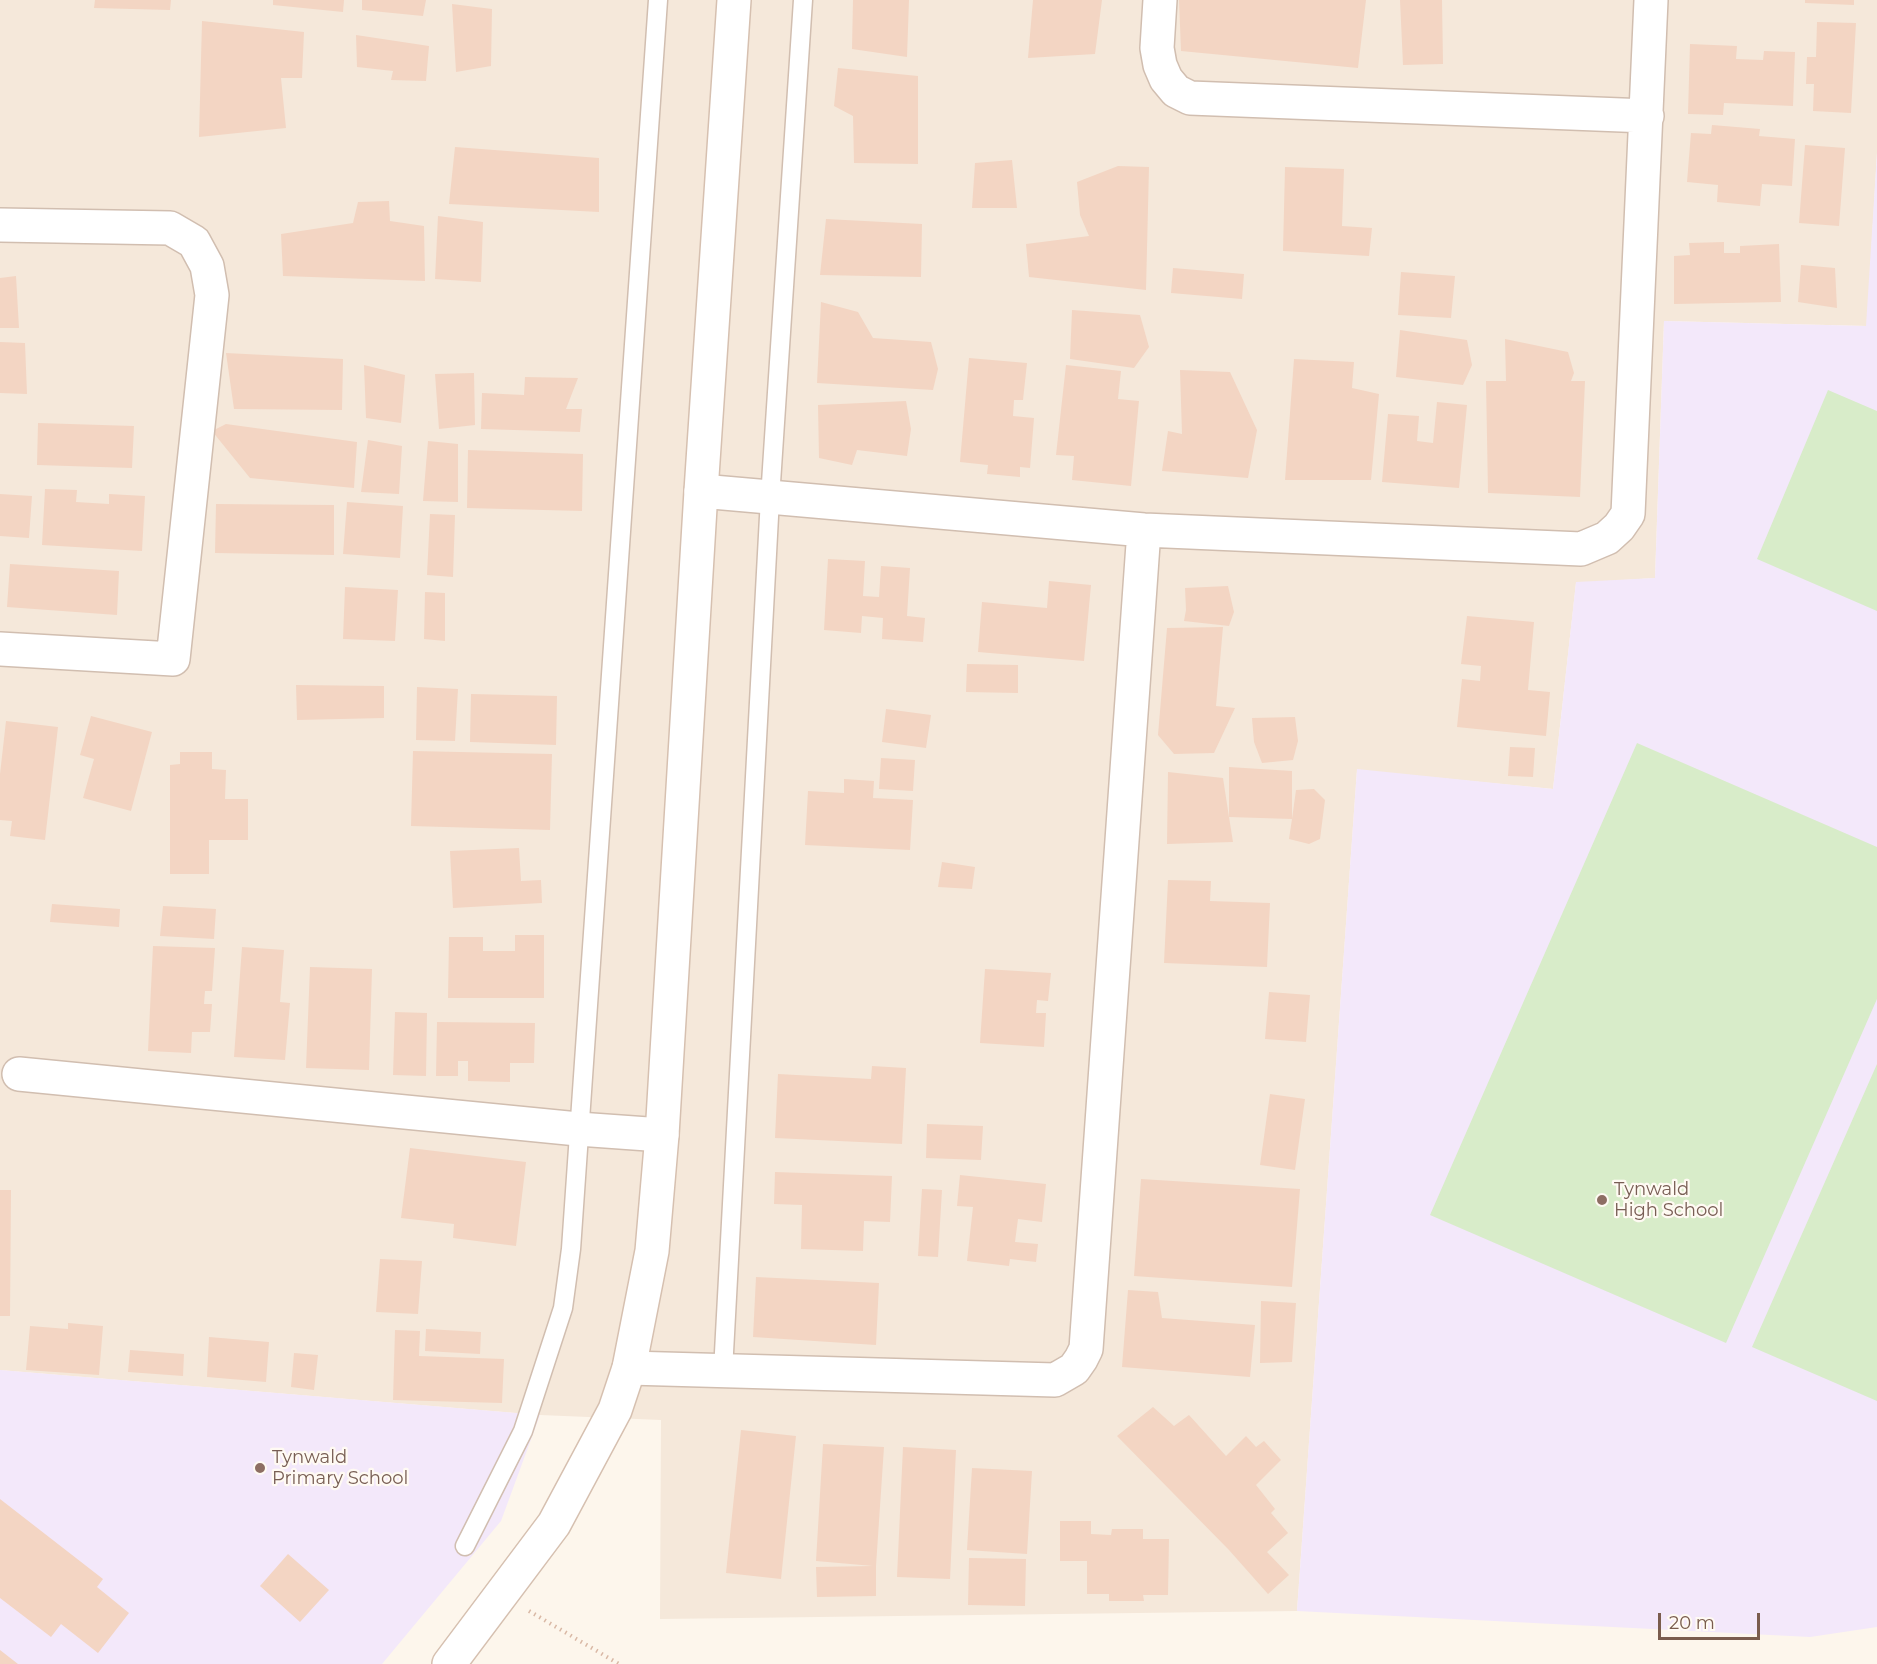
<!DOCTYPE html>
<html>
<head>
<meta charset="utf-8">
<style>
  body { margin:0 }
  #map { position:relative; width:1877px; height:1664px; overflow:hidden; background:#fdf6ec; font-family:Montserrat,sans-serif }
  canvas { display:block }
  .scale { position:absolute; left:1658px; top:1613px; width:102px; height:27px; box-sizing:border-box; border:3px solid #7a5c4d; border-top:0; padding-left:8px; font-size:18px; line-height:21px; white-space:nowrap; color:#7a5c4d; -webkit-text-stroke:4px #fffaf3; paint-order:stroke }
</style>
</head>
<body>
<div id="map">
<canvas width="1877" height="1664"></canvas>
<div class="scale">20 m</div>
</div>
<script>
const c = document.querySelector('canvas').getContext('2d');
c.lineJoin = 'round';
function fillPath(path, color) { c.fillStyle = color; c.fill(path, 'evenodd'); }
const shape = rows => new Path2D(rows.map(r => 'M' + r).join(''));
function trace(path, color, width, dash) { c.strokeStyle = color; c.lineWidth = width; c.lineCap = dash ? 'butt' : 'round'; c.setLineDash(dash || []); c.stroke(path); }
function drawText(font, color, halo, rows, align = 'center') {
  c.font = font + ' Montserrat,sans-serif'; c.lineWidth = 4.5; c.setLineDash([]); c.textBaseline = 'middle'; c.strokeStyle = halo; c.fillStyle = color; for (const [text, x, y, turn = 0] of rows) {
    c.save(); c.translate(x, y); c.rotate((+turn || 0) * Math.PI / 180); c.textAlign = isNaN(turn) ? turn : align; if (halo) c.strokeText(text, 0, 0); c.fillText(text, 0, 0); c.restore();
  }
}
const residential = shape([
  [0,0,1877,0,1877,153,1867,326,1664,321,1655,578,1576,583,1553,789,1357,770,1297,1611,660,1619,661,1420,540,1415,0,1370]
]);
const education = shape([
  [1877,153,1877,1627,1810,1637,1297,1611,1357,769,1553,789,1576,582,1655,578,1664,321,1866,326],
  [0,1370,540,1415,501,1521,382,1664,0,1664]
]);
const green = shape([
  [1828,390,1877,411,1877,611,1757,559],
  [1637,743,1877,847,1877,999,1726,1343,1430,1215],
  [1877,1064,1877,1401,1752,1347]
]);
const building = shape([
  [95,0,171,0,170,10,94,8],
  [273,0,344,0,343,12,273,5],
  [362,0,426,0,423,16,362,10],
  [853,0,909,0,907,57,852,49],
  [1033,0,1102,0,1095,54,1028,58],
  [1179,0,1366,0,1358,68,1181,51],
  [1400,0,1442,0,1443,64,1403,65],
  [1805,0,1854,0,1854,5,1805,3],
  [452,4,492,9,491,66,456,72],
  [202,21,304,32,302,78,281,78,286,128,199,137],
  [1817,22,1856,23,1851,113,1813,111,1814,84,1806,84,1807,57,1816,57],
  [356,35,429,46,426,81,391,80,393,71,357,67],
  [1690,44,1737,46,1736,59,1763,60,1764,51,1795,52,1793,106,1724,103,1723,115,1688,114],
  [838,68,918,76,918,164,854,163,853,116,834,106],
  [1712,125,1760,129,1759,136,1795,139,1792,186,1762,184,1760,206,1717,202,1718,185,1687,182,1691,133,1711,134],
  [1805,145,1845,148,1839,226,1799,223],
  [455,147,599,158,599,212,449,204],
  [1012,160,1017,208,972,208,975,163],
  [1118,166,1149,167,1146,290,1029,277,1026,244,1089,236,1080,215,1077,182],
  [1285,167,1344,169,1342,226,1372,228,1369,256,1283,251],
  [389,201,390,221,424,226,425,281,283,276,281,234,353,223,358,202],
  [438,216,483,222,481,282,435,279],
  [826,219,922,224,921,277,820,275],
  [1724,242,1724,253,1740,253,1740,246,1779,244,1781,302,1674,304,1674,256,1690,255,1689,243],
  [1801,265,1835,268,1837,308,1798,302],
  [1173,268,1244,274,1242,299,1171,293],
  [1401,272,1455,276,1451,318,1398,315],
  [16,276,19,328,0,328,0,278],
  [821,302,858,312,873,338,931,342,938,369,933,390,817,383],
  [1072,310,1140,315,1149,347,1134,368,1070,359],
  [1400,330,1467,340,1472,365,1463,385,1396,377],
  [1505,339,1568,352,1574,373,1571,381,1585,381,1580,497,1488,493,1486,381,1506,381],
  [0,342,25,343,27,394,0,393],
  [226,353,343,359,342,410,234,409],
  [969,358,1027,363,1023,400,1014,400,1013,416,1034,418,1030,468,1020,467,1020,477,987,474,988,465,960,462],
  [1294,359,1354,362,1352,388,1379,394,1371,480,1285,480],
  [364,365,405,375,401,423,366,418],
  [1066,365,1121,371,1118,399,1139,401,1131,486,1072,480,1074,456,1056,455],
  [1180,370,1230,372,1257,430,1248,478,1162,471,1168,431,1182,434],
  [474,373,475,425,439,429,435,374],
  [525,377,578,378,566,409,582,409,580,432,481,429,482,393,524,395],
  [906,401,911,429,907,456,857,450,852,465,819,458,818,405],
  [1437,402,1467,405,1459,488,1382,482,1388,414,1419,416,1417,441,1433,443],
  [38,423,134,426,132,468,37,465],
  [226,424,357,442,354,488,250,478,212,431],
  [368,440,402,446,399,494,361,492],
  [428,441,458,444,458,502,423,501],
  [468,450,583,454,582,511,467,508],
  [45,489,77,490,76,502,109,504,109,494,145,496,142,551,42,545],
  [0,494,32,496,29,538,0,536],
  [347,502,403,506,400,558,343,554],
  [216,504,334,505,334,555,215,553],
  [430,514,455,515,453,577,427,575],
  [828,559,865,561,863,596,879,597,881,566,910,568,907,616,925,618,923,642,882,639,883,618,862,616,861,633,824,630],
  [10,564,119,571,117,615,7,607],
  [1049,581,1091,585,1084,661,978,652,982,602,1047,608],
  [1228,586,1234,612,1229,626,1184,621,1186,610,1185,588],
  [345,587,398,590,395,641,343,639],
  [425,592,445,593,445,641,424,639],
  [1467,616,1534,622,1528,690,1550,692,1546,736,1457,727,1462,679,1480,681,1481,666,1461,664],
  [1223,627,1216,706,1235,708,1214,753,1174,754,1158,735,1167,628],
  [967,664,1018,665,1018,693,966,692],
  [296,685,384,686,384,718,297,720],
  [417,687,458,689,455,741,416,740],
  [471,694,557,696,556,745,470,742],
  [886,709,931,715,926,748,882,742],
  [91,716,152,732,131,811,83,798,94,759,80,755],
  [1295,717,1298,741,1293,760,1262,763,1254,742,1252,718],
  [6,721,58,727,45,840,10,836,12,821,0,820,0,774],
  [1510,747,1535,748,1533,777,1508,776],
  [413,751,552,754,550,830,411,826],
  [180,752,212,752,212,769,226,770,225,799,248,799,248,840,209,840,209,874,170,874,170,765,180,764],
  [881,758,915,760,913,791,879,789],
  [1229,767,1292,771,1292,819,1296,790,1314,789,1325,800,1320,839,1309,844,1289,839,1292,819,1229,817,1233,842,1167,844,1168,772,1223,778,1229,817],
  [844,779,874,781,873,798,913,800,910,850,805,845,808,791,844,793],
  [519,848,521,881,541,880,542,903,453,908,450,851],
  [942,862,975,867,972,889,938,887],
  [1168,880,1211,881,1210,901,1270,903,1267,967,1164,963],
  [52,904,120,909,119,927,50,922],
  [163,906,216,909,214,939,160,936],
  [515,935,544,935,544,998,448,998,449,937,483,937,483,951,515,951],
  [153,946,215,948,212,991,205,991,204,1004,212,1004,210,1032,192,1032,191,1053,148,1051],
  [242,947,284,950,280,1002,290,1003,285,1060,234,1057],
  [310,967,372,969,369,1070,306,1068],
  [985,969,1051,973,1048,1001,1037,1000,1036,1013,1046,1013,1044,1047,980,1043],
  [1269,992,1310,995,1306,1042,1265,1039],
  [395,1012,427,1013,426,1076,393,1075],
  [437,1022,535,1023,534,1063,510,1063,510,1082,468,1081,468,1061,458,1061,458,1076,436,1076],
  [872,1066,906,1068,902,1144,775,1138,778,1074,871,1079],
  [1270,1094,1305,1099,1295,1170,1260,1165],
  [927,1124,983,1126,981,1160,926,1158],
  [410,1148,526,1162,516,1246,453,1238,454,1224,401,1218],
  [775,1172,892,1176,890,1222,864,1221,863,1251,801,1249,802,1205,774,1204],
  [960,1175,1046,1184,1042,1222,1018,1219,1015,1242,1038,1244,1036,1262,1010,1259,1009,1266,967,1261,973,1207,957,1206],
  [1141,1179,1300,1189,1292,1287,1134,1276],
  [922,1189,942,1190,938,1257,918,1256],
  [0,1190,11,1190,10,1316,0,1316],
  [380,1259,422,1261,418,1314,376,1312],
  [756,1277,879,1283,876,1345,753,1337],
  [1128,1290,1158,1292,1162,1318,1255,1325,1250,1377,1122,1367],
  [1261,1301,1296,1303,1292,1362,1260,1363],
  [68,1323,103,1326,99,1375,26,1370,30,1326,68,1329],
  [426,1329,481,1332,480,1354,425,1351],
  [395,1330,420,1331,419,1356,504,1359,502,1403,393,1400],
  [209,1337,269,1342,266,1382,207,1377],
  [130,1350,184,1354,183,1376,128,1372],
  [294,1353,318,1355,314,1390,291,1387],
  [1153,1407,1174,1426,1189,1415,1226,1456,1246,1436,1256,1447,1264,1441,1281,1460,1256,1485,1275,1509,1271,1513,1288,1533,1267,1552,1289,1575,1268,1594,1229,1550,1117,1436],
  [741,1430,796,1436,781,1579,726,1573],
  [823,1444,884,1447,876,1566,876,1596,817,1597,816,1567,873,1566,816,1561],
  [903,1447,956,1450,950,1579,897,1577],
  [972,1468,1032,1471,1027,1554,967,1550],
  [0,1499,103,1579,97,1587,129,1613,98,1653,61,1624,51,1637,0,1598],
  [1060,1521,1091,1521,1091,1534,1111,1535,1112,1529,1143,1529,1143,1539,1169,1539,1168,1595,1143,1595,1144,1601,1109,1601,1109,1594,1087,1594,1087,1561,1060,1561],
  [288,1554,329,1590,300,1622,260,1586],
  [969,1558,1026,1559,1025,1606,968,1605],
  [0,1650,18,1664,0,1664]
]);
const path = shape([
  [529,1611,619,1664]
]);
const lane = shape([
  [723,1371,770,498,803,0],
  [465,1546,523,1431,563,1308,571,1249,658,0]
]);
const street = shape([
  [1160,0,1157,48,1160,65,1166,79,1176,91,1190,98,1647,116],
  [0,225,170,228,194,242,207,266,212,295,173,659,0,649],
  [701,491,1144,530,1581,549,1607,538,1619,527,1628,514,1651,0],
  [19,1074,578,1129,662,1135],
  [629,1368,1055,1380,1074,1369,1081,1359,1086,1349,1144,530]
]);
const secondary = shape([
  [449,1664,554,1524,615,1410,629,1368,652,1251,662,1135,701,491,734,0]
]);
const markers = [
  [1602,1200,6,"#8d6e63"],
  [260,1468,6,"#8d6e63"]
];
const educationNames = [
  ["Tynwald",1614,1190],
  ["High School",1614,1211],
  ["Tynwald",272,1458],
  ["Primary School",272,1479]
];
fillPath(residential, '#f5e8da');
fillPath(education, '#f3e8fa');
fillPath(green, '#d8ecc9');
fillPath(building, '#f3d5c3');
trace(lane, '#d1beb0', 21);
trace(street, '#d1beb0', 36);
trace(secondary, '#d6c0b0', 36);
trace(path, '#d9b8a5', 4, [1.5, 4.5]);
trace(lane, '#fff', 18);
trace(street, '#fff', 33);
trace(secondary, '#fff', 33);
for (const [x, y, r, color] of markers) { const dot = new Path2D(); dot.arc(x, y, r, 0, 2 * Math.PI); c.fillStyle = color; c.fill(dot); trace(dot, '#fffaf3', 2); }
drawText('18px', '#785e54', '#fffaf3', educationNames, 'left');
</script>
</body>
</html>
